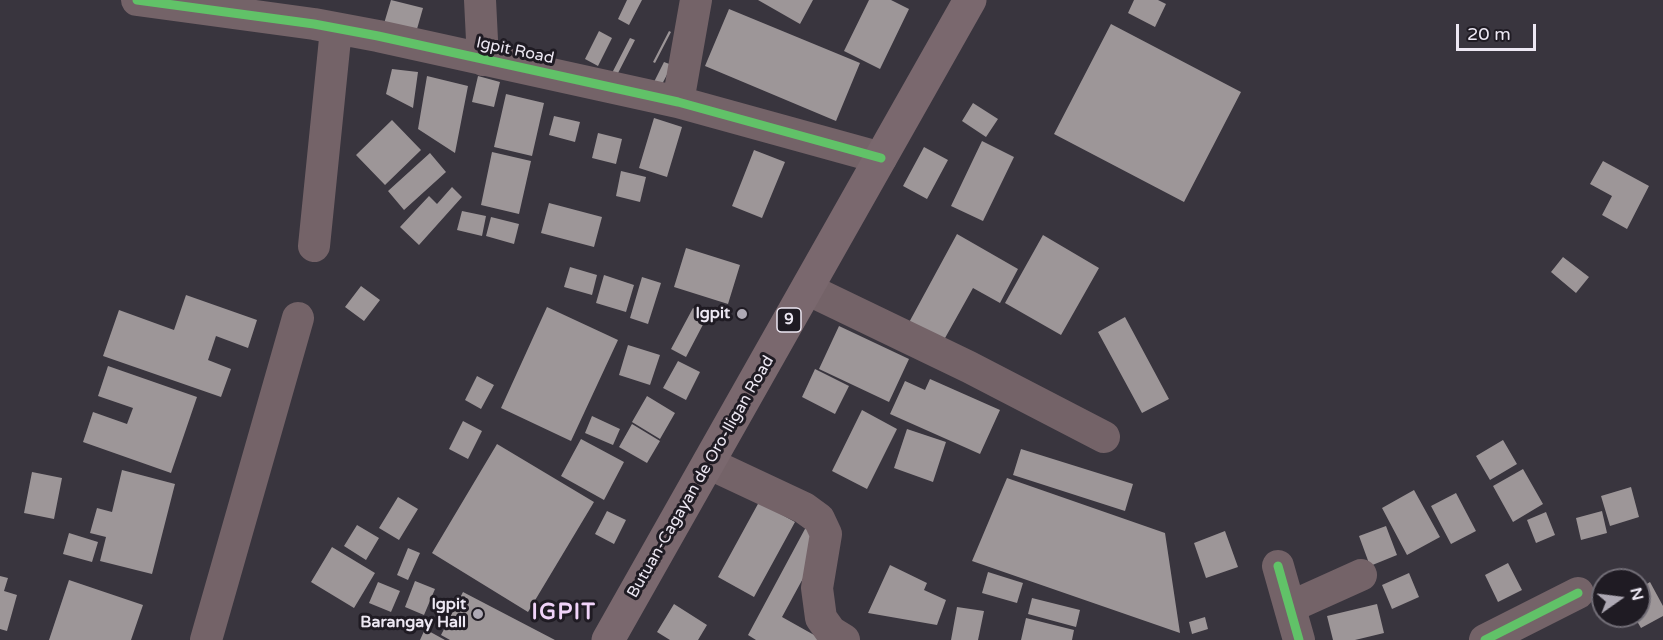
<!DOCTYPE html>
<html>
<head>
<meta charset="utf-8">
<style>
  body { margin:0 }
  #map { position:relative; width:1663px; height:640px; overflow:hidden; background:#39353e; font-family:"Varela Round",sans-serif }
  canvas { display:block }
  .north { position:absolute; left:1591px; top:568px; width:60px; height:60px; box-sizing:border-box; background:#1f1b23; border:2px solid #716d76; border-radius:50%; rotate:76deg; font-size:16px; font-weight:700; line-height:24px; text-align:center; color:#ede8f3 }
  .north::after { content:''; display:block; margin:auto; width:21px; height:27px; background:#aea9b4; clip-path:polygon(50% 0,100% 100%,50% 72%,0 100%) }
  .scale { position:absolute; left:1456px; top:24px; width:80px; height:27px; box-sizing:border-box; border:3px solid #ede8f3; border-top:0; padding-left:8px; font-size:18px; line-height:21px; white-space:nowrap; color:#ede8f3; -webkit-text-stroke:4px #1f1b23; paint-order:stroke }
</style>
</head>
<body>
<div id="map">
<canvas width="1663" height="640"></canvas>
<div class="north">N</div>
<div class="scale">20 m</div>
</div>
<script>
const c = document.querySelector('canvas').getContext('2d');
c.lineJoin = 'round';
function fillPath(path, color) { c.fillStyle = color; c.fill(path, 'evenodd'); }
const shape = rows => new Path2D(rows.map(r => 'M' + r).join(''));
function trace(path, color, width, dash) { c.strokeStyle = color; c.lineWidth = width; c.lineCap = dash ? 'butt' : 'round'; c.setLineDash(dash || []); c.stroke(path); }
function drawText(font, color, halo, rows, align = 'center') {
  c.font = font + ' "Varela Round",sans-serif'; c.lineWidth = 6; c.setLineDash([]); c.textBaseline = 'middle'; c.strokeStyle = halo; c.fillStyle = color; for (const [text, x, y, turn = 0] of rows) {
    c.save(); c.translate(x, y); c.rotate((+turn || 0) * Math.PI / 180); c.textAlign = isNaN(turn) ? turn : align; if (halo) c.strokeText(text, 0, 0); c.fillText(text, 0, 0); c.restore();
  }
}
const building = shape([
  [391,0,423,8,415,36,383,27],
  [627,0,642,0,629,25,618,19],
  [758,0,813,0,800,24],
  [869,0,891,0,909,9,880,69,844,51],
  [1134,0,1158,0,1166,4,1155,27,1128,13],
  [729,9,860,63,836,121,705,66],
  [1111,24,1241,92,1184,202,1054,134],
  [599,31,612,38,598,66,585,59],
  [669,31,671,32,655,63,653,62],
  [630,38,635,40,617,75,612,73],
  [664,62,672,65,660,88,653,84],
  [392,69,418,72,413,108,386,94],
  [427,76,468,86,455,153,418,129],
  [478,76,500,82,494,107,472,102],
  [506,94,544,103,532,156,494,147],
  [973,103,998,119,986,137,962,121],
  [554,116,580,122,575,142,549,135],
  [654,118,682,127,667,177,639,168],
  [392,120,421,150,385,185,356,155],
  [598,133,622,139,616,164,592,158],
  [982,141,1014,157,983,221,951,206],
  [924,147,948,160,927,199,903,186],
  [754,150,785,162,762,218,732,206],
  [492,152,531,161,519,214,481,205],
  [430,153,446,172,404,210,388,191],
  [1603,161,1649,186,1627,229,1602,215,1612,196,1590,184],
  [621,171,646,177,640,202,616,196],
  [452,187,462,197,419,245,400,227,429,196,437,204],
  [549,203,602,217,594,247,541,233],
  [462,211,486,216,482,236,457,230],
  [491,217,519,224,514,244,486,236],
  [957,234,1018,269,1000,303,973,288,940,347,906,328],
  [1043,235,1099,268,1061,335,1005,303],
  [686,248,740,265,728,304,674,287],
  [1563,257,1589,277,1576,293,1551,272],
  [570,267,597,275,592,295,564,287],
  [604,275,634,285,626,312,596,303],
  [642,277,661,283,648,324,630,318],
  [361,286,380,300,364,321,345,307],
  [186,295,257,320,248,348,216,336,208,360,231,369,221,397,103,356,119,310,174,330],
  [547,307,618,340,571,441,501,408],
  [693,308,708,315,686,357,671,349],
  [1125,317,1169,399,1142,413,1098,332],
  [839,326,909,359,889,402,819,369],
  [628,345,660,355,650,385,619,375],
  [678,361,700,372,686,400,663,388],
  [108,366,197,397,171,473,83,442,93,412,127,424,133,408,98,396],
  [815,369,849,386,835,414,802,397],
  [477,376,494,385,481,409,465,400],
  [930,379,1000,410,980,454,890,414,905,381,925,390],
  [647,396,675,413,660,439,632,422],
  [862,410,897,429,867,489,832,471],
  [592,416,620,429,613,445,585,433],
  [463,421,482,431,468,459,449,449],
  [632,424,660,441,647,463,619,447],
  [907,429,946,442,933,482,894,468],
  [581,439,624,462,604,500,561,476],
  [1503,440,1517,464,1490,480,1476,456],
  [497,444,594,502,528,612,432,553],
  [1021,449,1133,484,1125,511,1013,475],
  [1523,469,1543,504,1513,522,1493,486],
  [122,470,175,484,152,574,100,561,106,537,90,533,97,508,112,512],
  [32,472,62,478,54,519,24,513],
  [1007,478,1165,533,1180,633,972,561],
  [1631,487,1639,517,1610,526,1601,496],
  [1414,490,1440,537,1407,555,1382,508],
  [1456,493,1476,531,1451,544,1431,506],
  [398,497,418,509,399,540,379,528],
  [759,502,795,522,754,597,718,577],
  [607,511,626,520,614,544,595,534],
  [1602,511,1607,533,1581,540,1576,518],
  [1546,512,1555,535,1536,543,1527,520],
  [357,525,379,538,366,560,344,546],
  [1386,526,1397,555,1370,566,1359,536],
  [806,527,825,538,782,617,823,640,756,640,748,635],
  [1225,531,1238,567,1206,578,1194,543],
  [69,533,98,542,92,562,63,554],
  [332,547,375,573,354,608,311,582],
  [408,548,420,553,408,580,397,575],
  [1508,563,1522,590,1498,602,1485,575],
  [890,565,927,583,924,590,946,600,937,625,868,613],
  [988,572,1023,583,1017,603,982,593],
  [1409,573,1419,597,1392,609,1382,585],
  [0,576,8,578,4,591,17,595,7,631,0,629],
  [69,580,143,605,131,640,49,640],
  [415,581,435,589,424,615,405,607],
  [378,582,400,591,391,612,369,603],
  [1650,582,1663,606,1663,616,1641,628,1634,616,1639,616,1639,589],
  [463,592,555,640,450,640,441,635],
  [1032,598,1080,610,1076,627,1028,614],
  [674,604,707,625,698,640,670,640,657,632],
  [1377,604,1384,633,1355,640,1333,640,1327,616],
  [957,607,984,611,978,640,951,640],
  [1205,617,1208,629,1192,634,1189,622],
  [1026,618,1074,630,1072,640,1021,640],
  [425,629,445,640,420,640]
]);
const minor = shape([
  [137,0,314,24,378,36,678,102,881,158],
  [480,0,483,60],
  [678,102,696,0],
  [314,246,336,29],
  [807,289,969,367,1104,437],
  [708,463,804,508,819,519,826,534,817,588,821,618,831,632,844,640],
  [1278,566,1299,640],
  [1290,607,1361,575],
  [206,640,298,318],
  [1485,640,1578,593]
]);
const highway = shape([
  [608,640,970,0]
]);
const cycleway = shape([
  [137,0,314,24,378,36,678,102,881,158],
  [1278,566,1299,640],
  [1485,640,1578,593]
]);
const markers = [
  [742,314,6,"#aea9b4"],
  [478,614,6,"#aea9b4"]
];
const shields = [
  [789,320,24]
];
const shieldNames = [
  ["9",789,320]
];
const streetNames = [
  ["Igpit Road",515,51,12],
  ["Butuan-Cagayan de Oro-Iligan Road",701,477,-60]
];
const poiNames = [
  ["Igpit",730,314],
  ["Igpit",466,605],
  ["Barangay Hall",466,623]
];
const districtNames = [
  ["IGPIT",564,613]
];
fillPath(building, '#9d9698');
trace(minor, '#746368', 32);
trace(highway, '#7a686e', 33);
trace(cycleway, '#61c268', 9);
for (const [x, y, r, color] of markers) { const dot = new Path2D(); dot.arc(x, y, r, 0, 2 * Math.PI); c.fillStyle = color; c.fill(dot); trace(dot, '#1f1b23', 2); }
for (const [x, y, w] of shields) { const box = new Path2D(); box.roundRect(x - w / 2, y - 12, w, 24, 4.5); c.fillStyle = '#1f1b23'; c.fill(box); trace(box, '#ede8f3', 1.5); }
drawText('bold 15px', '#ede8f3', null, shieldNames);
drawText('16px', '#ede8f3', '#1f1b23', streetNames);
drawText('bold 16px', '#ede8f3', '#1f1b23', poiNames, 'right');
c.letterSpacing = '1.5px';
drawText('bold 22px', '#f0d3f9', '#1f1b23', districtNames);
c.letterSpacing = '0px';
</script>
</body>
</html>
